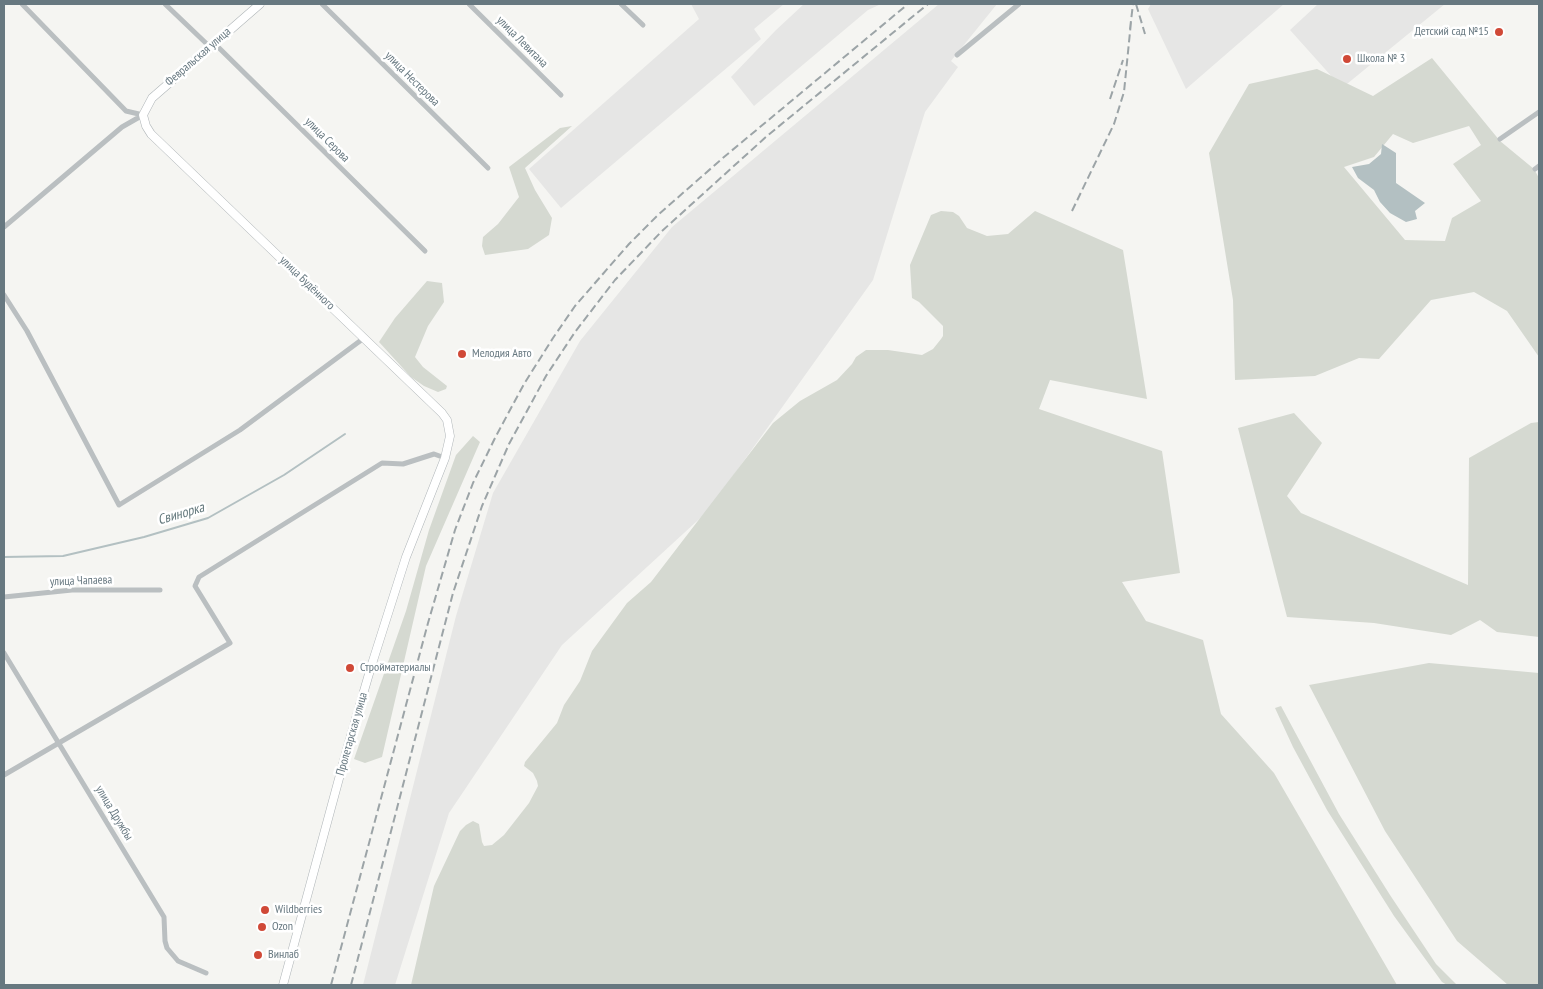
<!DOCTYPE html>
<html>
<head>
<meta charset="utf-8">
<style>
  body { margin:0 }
  #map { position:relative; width:1543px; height:989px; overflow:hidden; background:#f5f5f2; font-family:"PT Sans Narrow",sans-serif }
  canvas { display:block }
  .frame { position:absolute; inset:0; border:5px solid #677880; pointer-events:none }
</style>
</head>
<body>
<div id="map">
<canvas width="1543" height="989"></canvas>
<div class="frame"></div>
</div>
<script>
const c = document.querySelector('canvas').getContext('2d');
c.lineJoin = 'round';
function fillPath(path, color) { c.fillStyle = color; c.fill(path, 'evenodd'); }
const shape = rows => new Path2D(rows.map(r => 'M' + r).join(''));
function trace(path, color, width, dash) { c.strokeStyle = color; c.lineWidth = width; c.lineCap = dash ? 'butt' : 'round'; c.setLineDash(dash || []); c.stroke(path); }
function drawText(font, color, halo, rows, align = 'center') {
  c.font = font + ' "PT Sans Narrow",sans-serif'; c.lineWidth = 5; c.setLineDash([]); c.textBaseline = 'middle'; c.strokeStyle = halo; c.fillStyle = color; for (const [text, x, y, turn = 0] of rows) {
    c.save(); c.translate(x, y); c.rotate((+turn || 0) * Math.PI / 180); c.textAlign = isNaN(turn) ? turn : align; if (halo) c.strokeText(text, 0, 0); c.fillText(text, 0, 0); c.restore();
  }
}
const built = shape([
  [691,4,784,4,754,29,761,39,561,208,529,169,699,19],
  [804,4,881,4,868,10,754,106,731,77,776,30],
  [939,4,997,4,951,61,958,67,925,112,873,280,708,511,562,645,449,813,395,985,363,985,456,616,493,493,580,341,672,227],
  [1151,4,1284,4,1186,89,1148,9],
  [1318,4,1445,4,1342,88,1290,30]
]);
const green = shape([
  [1432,58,1500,141,1534,169,1539,178,1539,357,1507,311,1474,292,1431,300,1379,359,1359,358,1315,376,1235,380,1233,300,1209,153,1249,84,1317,69,1373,96],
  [1469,126,1481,145,1453,164,1481,201,1452,218,1445,241,1405,240,1344,167,1374,157,1393,134,1413,143],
  [572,126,525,168,535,190,552,218,549,235,528,249,485,255,482,246,483,237,498,224,519,197,509,167,560,128],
  [941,211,953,212,959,216,967,228,987,236,1008,234,1035,211,1123,250,1147,399,1050,380,1039,409,1162,451,1180,573,1122,582,1146,621,1203,640,1221,714,1274,773,1397,985,411,985,434,886,460,831,466,825,473,821,479,824,482,842,484,846,492,845,504,835,529,803,538,786,537,781,533,773,524,766,525,762,557,723,564,705,580,681,592,651,627,603,651,582,773,423,800,401,837,380,852,364,856,357,866,350,888,350,922,355,933,349,941,339,943,336,943,326,919,302,912,298,910,265,931,215],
  [427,281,442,283,444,302,428,326,415,357,423,367,447,386,446,389,438,392,424,386,411,377,379,342,395,318],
  [1294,413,1322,443,1287,496,1301,513,1468,585,1469,458,1531,423,1539,422,1539,637,1497,632,1480,620,1451,635,1374,623,1287,617,1238,428],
  [473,436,480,442,426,566,382,757,365,763,354,759,406,611,429,530,456,455],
  [1429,663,1539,673,1539,985,1508,985,1457,941,1385,831,1309,685],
  [1281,706,1339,814,1390,895,1436,964,1457,985,1447,985,1442,982,1394,916,1327,810,1293,747,1275,708]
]);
const water = shape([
  [1382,144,1396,153,1396,183,1425,203,1415,211,1417,219,1406,222,1390,213,1380,202,1374,190,1358,178,1352,167,1369,164,1381,154]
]);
const stream = shape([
  [4,557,63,556,144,537,208,518,284,475,345,434]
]);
const street = shape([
  [22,4,126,111,143,115],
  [165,4,210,47],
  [322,4,488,168],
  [469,4,561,95],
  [621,4,643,25],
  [214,43,425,251],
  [957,55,1019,4],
  [1500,139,1539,112],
  [1535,169,1539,166],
  [4,227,122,127,143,115],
  [4,295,27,331,119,505,240,430,364,338],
  [4,597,72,590,160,590],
  [4,653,164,917,165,941,167,948,178,961,206,973],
  [4,775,230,643,195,586,199,577,382,463,403,464,434,454,445,458]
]);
const secondary = shape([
  [260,4,152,98,143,115,146,126,151,134,442,413,447,420,450,436,445,458,406,557,371,667,347,749,283,985]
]);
const rail = shape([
  [1136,4,1145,34],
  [1130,29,1133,4],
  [1110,99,1123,60],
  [1072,211,1114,124,1124,92,1131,22],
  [331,985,428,623,455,530,473,483,496,436,524,384,553,338,575,306,629,244,659,214,724,157,908,4],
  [351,985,453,593,482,506,509,444,546,376,575,332,615,280,662,231,767,136,928,4]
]);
const markers = [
  [1499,32,5,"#d04937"],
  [1347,59,5,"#d04937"],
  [462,354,5,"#d04937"],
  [350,668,5,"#d04937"],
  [265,910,5,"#d04937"],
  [262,927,5,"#d04937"],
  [258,955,5,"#d04937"]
];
const poiNames = [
  ["Детский сад №15",1489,32,"right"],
  ["Школа № 3",1357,59],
  ["Мелодия Авто",472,354],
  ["Стройматериалы",360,668],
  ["Wildberries",275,910],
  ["Ozon",272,927],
  ["Винлаб",268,955]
];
const streetNames = [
  ["улица Левитана",522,42,45],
  ["Февральская улица",198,57,-41],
  ["улица Нестерова",412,79,45],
  ["улица Серова",327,140,45],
  ["улица Будённого",307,283,44],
  ["улица Чапаева",81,581,-2],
  ["Пролетарская улица",352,734,-74],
  ["улица Дружбы",114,813,59]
];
const waterNames = [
  ["Свинорка",181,514,-16]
];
fillPath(built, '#e6e6e5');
fillPath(green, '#d5d9d1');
fillPath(water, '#b3c0c2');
trace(stream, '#b3c0c2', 2);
trace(secondary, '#afb5b8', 9);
trace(street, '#babfc1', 5);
trace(secondary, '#fff', 8);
trace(rail, '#9ca4a7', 2, [8, 4]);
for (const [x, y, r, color] of markers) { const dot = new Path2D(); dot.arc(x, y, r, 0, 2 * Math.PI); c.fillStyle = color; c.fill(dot); trace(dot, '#fff', 2); }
drawText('12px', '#677880', '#fff', poiNames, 'left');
drawText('12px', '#677880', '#fff', streetNames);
drawText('italic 14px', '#63787c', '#fff', waterNames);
</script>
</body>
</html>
